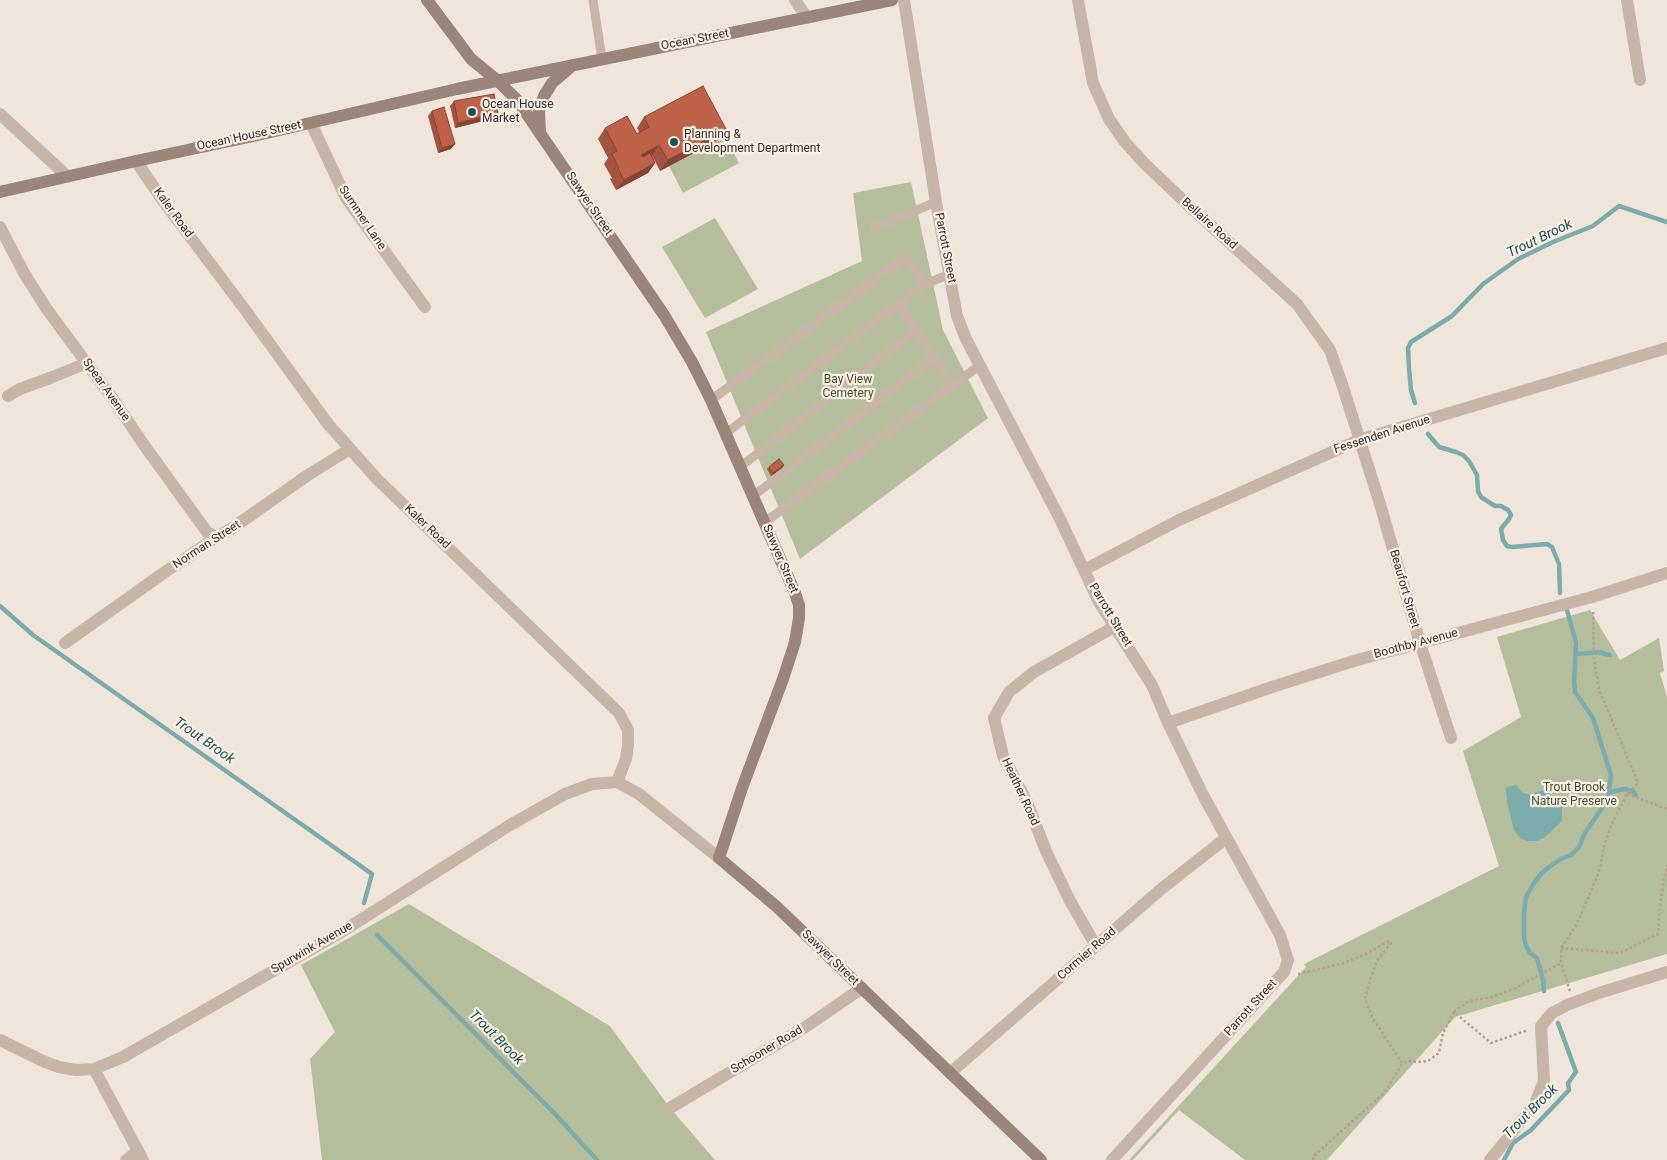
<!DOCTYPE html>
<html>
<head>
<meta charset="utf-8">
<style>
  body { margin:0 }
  canvas { display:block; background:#f0e5db }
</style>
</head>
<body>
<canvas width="1667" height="1160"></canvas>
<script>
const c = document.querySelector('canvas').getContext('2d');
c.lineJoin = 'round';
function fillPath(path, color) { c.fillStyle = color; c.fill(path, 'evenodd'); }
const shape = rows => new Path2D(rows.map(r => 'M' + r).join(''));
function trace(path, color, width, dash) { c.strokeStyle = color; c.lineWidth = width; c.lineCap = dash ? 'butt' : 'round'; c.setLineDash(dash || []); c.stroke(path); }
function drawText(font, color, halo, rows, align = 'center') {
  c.font = font + ' Roboto,sans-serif'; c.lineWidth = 4.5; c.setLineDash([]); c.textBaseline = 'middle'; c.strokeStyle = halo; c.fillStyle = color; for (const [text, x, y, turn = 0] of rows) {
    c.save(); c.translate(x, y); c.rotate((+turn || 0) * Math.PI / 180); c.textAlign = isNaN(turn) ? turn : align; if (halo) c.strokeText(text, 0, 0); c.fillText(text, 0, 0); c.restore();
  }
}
const green = shape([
  [721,138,724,144,728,142,739,163,683,193,669,166],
  [911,182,943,330,988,418,800,559,706,332,862,261,853,193],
  [715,218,758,289,705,318,662,247],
  [1590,610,1620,660,1659,638,1664,671,1660,673,1667,697,1667,954,1455,1017,1327,1160,1245,1160,1179,1110,1133,1160,1129,1160,1306,967,1304,964,1499,866,1463,751,1521,717,1497,637],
  [409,904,610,1026,670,1108,715,1160,322,1160,310,1059,335,1032,301,965]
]);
const water = shape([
  [1516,785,1523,793,1531,795,1542,790,1546,791,1556,798,1560,798,1562,802,1562,821,1544,838,1536,841,1528,841,1521,839,1514,830,1507,802,1506,788]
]);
const stream = shape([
  [1415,403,1411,390,1409,368,1408,348,1411,342,1452,316,1483,284,1518,259,1553,242,1593,226,1619,206,1667,222],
  [1428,434,1439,447,1456,452,1463,455,1469,461,1477,475,1478,491,1481,497,1495,506,1501,506,1508,510,1511,515,1509,519,1501,529,1503,540,1507,546,1512,547,1547,544,1552,547,1559,564,1560,593],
  [0,606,33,635,372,874,364,903],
  [1577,654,1598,652,1610,655],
  [1609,792,1625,789,1634,792,1636,795],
  [377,935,555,1114,597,1160],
  [1544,991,1543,980,1537,958,1530,953,1526,946,1524,938,1524,913,1526,897,1534,883,1541,874,1549,867,1561,859,1571,855,1579,847,1585,833,1604,805,1609,792,1611,775,1593,718,1575,692,1574,681,1576,643,1567,610],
  [1504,1160,1513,1143,1531,1130,1569,1090,1568,1083,1576,1072,1558,1023]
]);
const path = shape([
  [1627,794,1667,809],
  [1561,948,1620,953,1658,934,1661,897,1667,865],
  [1298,974,1341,964,1366,954,1389,941,1391,943,1377,961,1370,980,1365,998,1372,1017,1402,1063],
  [1570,991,1561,963,1561,948,1577,924,1600,869,1604,846,1610,828,1627,794,1637,784,1637,780,1599,690,1594,658,1593,611],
  [1454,1012,1469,1001,1492,997,1514,989,1561,963],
  [1313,1160,1313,1157,1385,1092,1402,1064,1408,1061,1417,1062,1428,1061,1439,1053,1443,1033,1454,1012,1491,1043,1528,1030]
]);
const lane = shape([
  [593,0,602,59],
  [874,228,936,202],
  [899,304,952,385],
  [711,400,905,258,925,284],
  [726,433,925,284,950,274],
  [740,467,916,330],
  [753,496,934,358],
  [765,522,979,366]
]);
const street = shape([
  [795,0,807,18],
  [904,0,936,202,957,316,966,339,1059,517,1099,602,1152,685,1168,723,1203,795,1280,935,1288,960,1284,972,1112,1160],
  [1078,0,1093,83,1109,119,1125,142,1145,164,1187,204,1297,304,1330,350,1343,387,1380,504,1420,643,1451,738],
  [1627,0,1640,80],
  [0,114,67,176],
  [311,123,346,198,425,307],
  [136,161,164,202,246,311,328,424,377,479,619,713,628,730,628,745,626,759,617,782],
  [0,227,24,273,46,308,113,399,144,445,207,532,217,537],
  [8,396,20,389,50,378,87,363],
  [1084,570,1179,520,1359,440,1667,348],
  [65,643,165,572,217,537,234,527,308,475,350,449],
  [1168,723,1275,686,1357,660,1592,597,1667,573],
  [617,782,639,794,719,858],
  [1096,946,1070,901,1046,851,1027,802,1003,756,994,718,1009,692,1034,672,1114,627],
  [0,1040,45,1062,59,1067,76,1070,94,1069,123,1057,343,931,510,825,565,794,592,784,617,782],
  [94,1069,143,1160],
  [950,1073,1160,890,1226,838],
  [670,1108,804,1028,862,988],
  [126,1160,138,1151],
  [1490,1160,1535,1104,1544,1081,1541,1026,1552,1013,1567,1005,1599,993,1667,972]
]);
const secondary = shape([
  [427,0,471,59,498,81,518,101,664,315,692,362,711,400,795,593,799,605,799,618,795,642,783,679,742,788,719,858,777,907,1041,1160],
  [540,133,539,111,544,96,552,83,573,65],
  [0,192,136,161,258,135,457,89,892,0]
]);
const wall = shape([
  [454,101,498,113,495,118,455,128,450,106],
  [432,111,451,149,438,153,428,116],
  [644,117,718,140,660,171,652,155,655,163,648,173,616,190,610,179,612,178,604,164,608,158,598,139,605,128,637,134,639,132,637,128],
  [784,465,782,468,771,476,767,469,769,467]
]);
const shadedWall = shape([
  [498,113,495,118,455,128,458,123],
  [726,129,718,140,660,171,668,160],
  [455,144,451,149,438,153,442,148],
  [659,145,652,155,634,165,641,155],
  [655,163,648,173,616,190,624,180],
  [784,465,782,468,771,476,773,473]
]);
const building = shape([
  [703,86,726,129,668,160,659,145,641,155,643,157,650,153,655,163,624,180,618,169,619,168,612,154,617,151,605,128,627,116,637,134,649,127,644,117,703,86],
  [494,94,498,113,458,123,454,101,494,94],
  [444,107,455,144,442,148,432,111,444,107],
  [779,459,784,465,773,473,769,467,779,459]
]);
const markers = [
  [472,112,5,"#205253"],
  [674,142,5,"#205253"]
];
const streetNames = [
  ["Ocean Street",695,40,-11],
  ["Ocean House Street",249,136,-12],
  ["Sawyer Street",589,204,56],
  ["Kaler Road",173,213,54],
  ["Summer Lane",362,218,56],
  ["Bellaire Road",1209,224,42],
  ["Parrott Street",945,248,79],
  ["Spear Avenue",106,390,55],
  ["Fessenden Avenue",1382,435,-18],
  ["Kaler Road",427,527,44],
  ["Norman Street",207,545,-33],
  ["Sawyer Street",780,559,67],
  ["Beaufort Street",1404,589,74],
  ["Parrott Street",1110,615,59],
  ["Boothby Avenue",1416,644,-15],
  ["Heather Road",1020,792,65],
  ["Spurwink Avenue",312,948,-30],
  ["Cormier Road",1087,954,-41],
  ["Sawyer Street",830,958,44],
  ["Parrott Street",1251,1008,-48],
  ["Schooner Road",767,1050,-31]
];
const poiNames = [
  ["Ocean House",482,105],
  ["Market",482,119],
  ["Planning &",684,135],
  ["Development Department",684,149]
];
const parkNames = [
  ["Bay View",848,380],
  ["Cemetery",848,394],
  ["Trout Brook",1574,788],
  ["Nature Preserve",1574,802]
];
const waterNames = [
  ["Trout Brook",1540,239,-26],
  ["Trout Brook",204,741,35],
  ["Trout Brook",496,1038,45],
  ["Trout Brook",1531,1112,-45]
];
fillPath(green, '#b4be9c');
fillPath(water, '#7cabab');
trace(stream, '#7cabab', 4.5);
trace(path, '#b39f92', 2.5, [2.5, 2.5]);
trace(lane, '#c7b5a8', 9);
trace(street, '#c7b5a8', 12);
trace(secondary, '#9b8479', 12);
fillPath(wall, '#a35440');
fillPath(shadedWall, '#854534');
fillPath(building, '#be624a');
trace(building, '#854534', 1);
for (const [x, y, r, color] of markers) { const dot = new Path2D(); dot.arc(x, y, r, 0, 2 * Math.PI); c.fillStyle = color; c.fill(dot); trace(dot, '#f8efe7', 2); }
drawText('12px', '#342b27', '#f8efe7', streetNames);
drawText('12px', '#342b27', '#f8efe7', poiNames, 'left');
drawText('12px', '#45512d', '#f8efe7', parkNames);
drawText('italic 14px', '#205253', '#f8efe7', waterNames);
</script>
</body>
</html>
